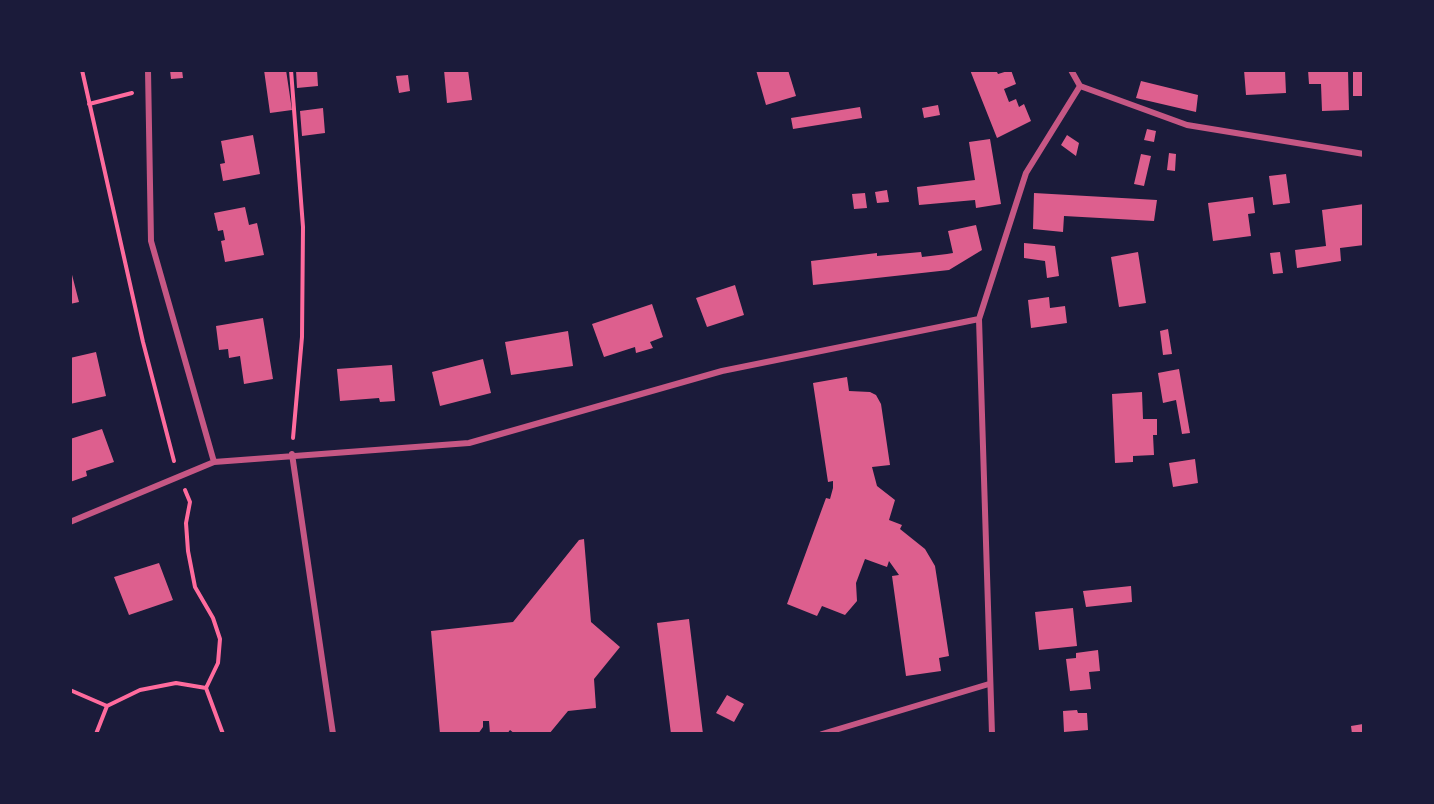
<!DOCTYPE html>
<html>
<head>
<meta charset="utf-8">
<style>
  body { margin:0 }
  #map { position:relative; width:1434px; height:804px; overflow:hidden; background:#1b1b3a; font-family:Jost,sans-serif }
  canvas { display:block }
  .frame { position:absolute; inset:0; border:72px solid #1b1b3a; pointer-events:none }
</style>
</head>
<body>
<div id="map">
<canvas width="1434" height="804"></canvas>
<div class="frame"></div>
</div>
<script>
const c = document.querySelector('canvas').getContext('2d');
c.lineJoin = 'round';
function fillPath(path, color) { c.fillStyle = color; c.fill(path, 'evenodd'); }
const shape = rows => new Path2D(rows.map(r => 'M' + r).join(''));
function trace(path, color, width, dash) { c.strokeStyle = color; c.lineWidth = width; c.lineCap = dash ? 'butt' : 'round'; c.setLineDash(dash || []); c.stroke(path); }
const building = shape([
  [170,70,182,70,183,78,171,79],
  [264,70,286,70,292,110,270,113],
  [296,70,317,70,318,86,297,88],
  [444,70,468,70,472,100,447,103],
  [756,70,788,70,796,96,766,105],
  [970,70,996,70,998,74,1011,70,1016,84,1004,89,1009,102,1016,99,1019,107,1024,104,1031,121,997,138],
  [1244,70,1285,70,1286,93,1246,95],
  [1308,70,1348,70,1349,110,1322,111,1321,84,1309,84],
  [1353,70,1364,70,1364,96,1353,96],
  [408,75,410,91,399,93,396,76],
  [1141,81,1198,95,1196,112,1136,98],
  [938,105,940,115,924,118,922,108],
  [860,107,862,118,793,129,791,118],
  [323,108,325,133,302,136,300,111],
  [1147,129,1156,131,1154,142,1144,140],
  [253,135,260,174,223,181,220,164,225,163,221,141],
  [1067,135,1079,143,1076,156,1061,145],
  [990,139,1001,204,976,208,975,200,919,205,917,187,975,180,969,142],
  [1169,153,1176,154,1175,171,1167,170],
  [1141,154,1151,156,1144,186,1134,184],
  [1286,174,1290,203,1273,205,1269,176],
  [887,190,889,202,877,203,875,192],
  [865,193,867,208,854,209,852,194],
  [1034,193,1157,200,1154,221,1064,216,1063,232,1033,229],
  [1253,197,1255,213,1248,214,1251,236,1213,241,1208,203],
  [1364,204,1364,245,1340,248,1341,261,1297,268,1295,250,1326,246,1322,210],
  [245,207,249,225,257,223,264,255,225,262,221,241,225,240,223,230,218,231,214,213],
  [976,225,982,250,949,270,813,285,811,261,877,253,877,256,921,252,922,257,947,254,953,253,948,231],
  [1024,243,1055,246,1059,276,1047,278,1045,261,1024,258],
  [1138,252,1146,303,1119,307,1111,257],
  [1280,252,1283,273,1273,274,1270,253],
  [70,267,79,302,70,304],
  [735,285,744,315,707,327,696,298],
  [1049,297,1050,308,1065,306,1067,323,1031,328,1028,300],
  [652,304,663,337,650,342,653,348,636,353,635,347,604,357,592,324],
  [263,318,273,379,244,384,240,356,229,358,228,349,219,350,216,326],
  [1168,329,1172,354,1163,355,1160,331],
  [568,331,573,366,511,375,505,342],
  [96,352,106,396,70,404,70,358],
  [483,359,491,393,440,406,432,372],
  [392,365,395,401,380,402,379,398,340,401,337,369],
  [1179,369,1190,433,1182,434,1176,400,1163,403,1158,373],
  [847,377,849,391,870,392,876,395,881,404,890,465,872,467,877,486,895,500,889,520,902,525,900,529,925,549,935,566,949,656,939,658,941,671,906,676,892,576,899,575,889,561,887,567,865,559,856,583,857,601,845,615,822,606,817,616,787,604,826,498,830,499,833,488,833,481,828,482,813,383],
  [1142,392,1143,419,1157,419,1157,435,1153,435,1154,455,1133,456,1133,462,1115,463,1112,394],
  [102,429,114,462,86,471,87,476,70,482,70,439],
  [1195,459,1198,483,1173,487,1169,463],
  [584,539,591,622,620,647,594,679,596,708,568,711,549,734,515,734,510,730,507,734,490,734,489,721,483,721,483,727,478,734,440,734,431,631,513,622,579,540],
  [159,563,173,600,129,615,114,577],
  [1131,586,1132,602,1086,607,1083,591],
  [1073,608,1077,646,1039,650,1035,612],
  [689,619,703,734,671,734,657,623],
  [1098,650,1100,671,1089,672,1091,689,1070,691,1066,659,1076,658,1076,653],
  [727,695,744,704,734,722,716,713],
  [1077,710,1078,713,1087,713,1088,730,1064,732,1063,711],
  [1363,724,1364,734,1352,734,1351,726]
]);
const path = shape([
  [82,70,143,342,174,461],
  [291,70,303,227,302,337,293,438],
  [89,104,132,93],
  [185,490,190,502,186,523,188,551,195,587,213,618,220,639,218,663,206,688,223,734],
  [70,690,107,706],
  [96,734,107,706,140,690,176,683,206,688]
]);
const minor = shape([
  [148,70,151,241,214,462],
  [1071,70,1080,86,1187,125,1364,154],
  [292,454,333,734],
  [70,522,214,462,469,443,722,371,979,319],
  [822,734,989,684],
  [992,734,979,319,1026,173,1080,86]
]);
fillPath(building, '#dd5f8e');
trace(path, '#ff6b9d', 4);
trace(minor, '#c65784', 6);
</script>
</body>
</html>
